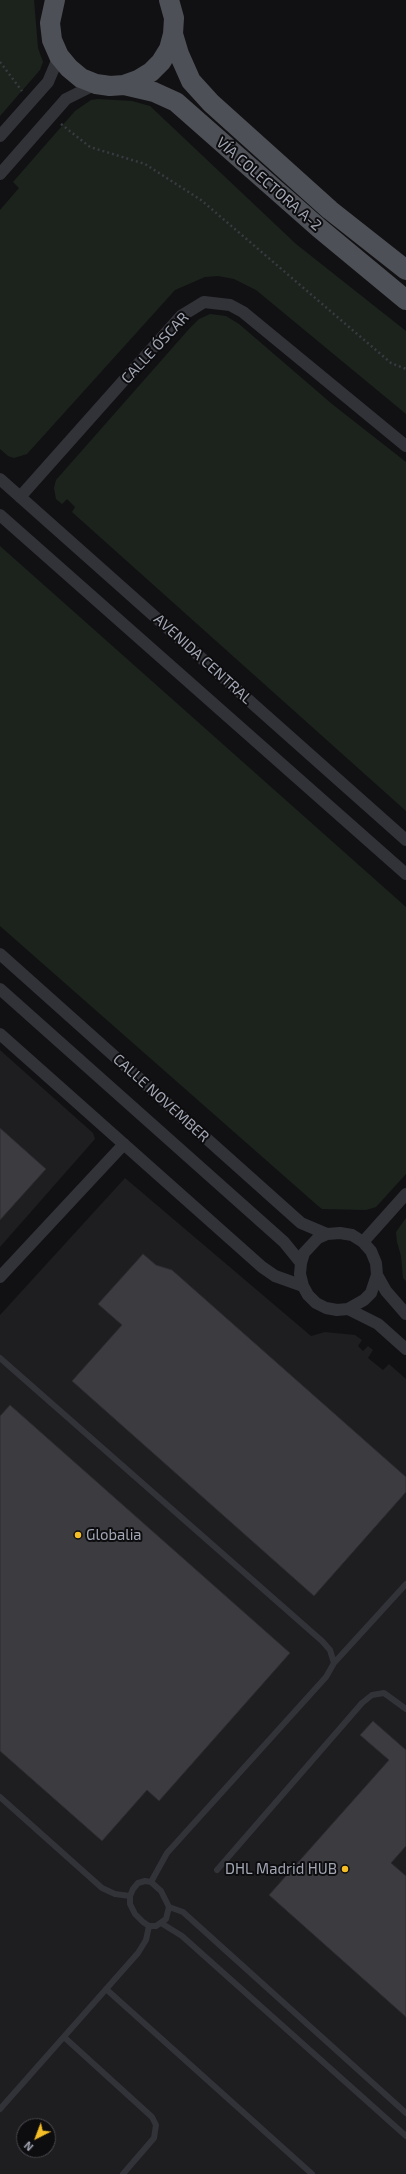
<!DOCTYPE html>
<html>
<head>
<meta charset="utf-8">
<style>
  body { margin:0 }
  #map { position:relative; width:406px; height:2174px; overflow:hidden; background:#111113; font-family:"Exo 2",sans-serif }
  canvas { display:block }
  .north { position:absolute; left:16px; top:2118px; width:40px; height:40px; box-sizing:border-box; background:#0d0c0e; border:1px solid #494a50; border-radius:50%; rotate:222deg; font-size:11px; font-weight:700; line-height:16px; text-align:center; color:#a2a7b4 }
  .north::after { content:''; display:block; margin:auto; width:14px; height:18px; background:#f5be27; clip-path:polygon(50% 0,100% 100%,50% 72%,0 100%) }
</style>
</head>
<body>
<div id="map">
<canvas width="406" height="2174"></canvas>
<div class="north">N</div>
</div>
<script>
const c = document.querySelector('canvas').getContext('2d');
c.lineJoin = 'round';
function fillPath(path, color) { c.fillStyle = color; c.fill(path, 'evenodd'); }
const shape = rows => new Path2D(rows.map(r => 'M' + r).join(''));
function trace(path, color, width, dash) { c.strokeStyle = color; c.lineWidth = width; c.lineCap = dash ? 'butt' : 'round'; c.setLineDash(dash || []); c.stroke(path); }
function drawText(font, color, halo, rows, align = 'center') {
  c.font = font + ' "Exo 2",sans-serif'; c.lineWidth = 4; c.setLineDash([]); c.textBaseline = 'middle'; c.strokeStyle = halo; c.fillStyle = color; for (const [text, x, y, turn = 0] of rows) {
    c.save(); c.translate(x, y); c.rotate((+turn || 0) * Math.PI / 180); c.textAlign = isNaN(turn) ? turn : align; if (halo) c.strokeText(text, 0, 0); c.fillText(text, 0, 0); c.restore();
  }
}
const built = shape([
  [0,1050,93,1133,95,1139,0,1247],
  [125,1178,311,1336,325,1332,355,1335,362,1340,358,1346,363,1351,368,1346,373,1350,368,1358,383,1370,389,1364,406,1379,406,2174,0,2174,0,1315],
  [24,2126,48,2126,48,2150,24,2150]
]);
const green = shape([
  [0,0,34,0,38,48,43,62,40,70,0,116],
  [98,99,132,101,150,106,296,244,406,331,406,414,256,290,234,279,218,276,205,277,175,290,27,454,14,458,8,456,0,449,0,210,19,188,13,182,75,111,91,100],
  [210,314,226,316,239,324,332,404,406,462,406,811,72,512,75,507,67,499,62,504,56,499,54,488,56,480,189,329,199,319],
  [0,546,406,907,406,1174,376,1207,366,1210,322,1209,317,1205,0,926],
  [406,1218,406,1281,403,1278,401,1256,397,1242,396,1232]
]);
const building = shape([
  [0,1128,46,1169,0,1220,0,1128],
  [143,1254,156,1265,172,1270,406,1477,406,1492,314,1596,72,1381,122,1325,98,1304,143,1254],
  [10,1405,290,1653,159,1801,147,1790,102,1841,0,1751,0,1416,10,1405],
  [373,1721,406,1750,406,1846,391,1863,406,1876,406,2017,269,1895,389,1760,360,1735,373,1721]
]);
const path = shape([
  [0,62,22,91],
  [61,124,90,147,145,164,201,200,391,363,406,369]
]);
const service = shape([
  [0,1358,322,1641,330,1650,334,1663],
  [0,1797,102,1888,115,1894,130,1896],
  [217,1870,362,1703,372,1695,384,1693,406,1709],
  [145,1881,151,1882,161,1891,169,1907,166,1919,156,1926,149,1926,143,1922,135,1914,130,1904,130,1896,133,1889,138,1883,145,1881],
  [151,1882,167,1853,326,1677,334,1663,406,1584],
  [169,1907,183,1912,406,2113],
  [161,1923,182,1936,406,2136],
  [106,1989,312,2174],
  [64,2037,152,2117,156,2125,154,2138,123,2174],
  [0,2109,138,1953,146,1940,149,1926]
]);
const minor = shape([
  [0,136,48,82,59,56],
  [0,174,66,99,96,84],
  [0,479,406,840],
  [20,497,181,316,204,302,230,305,243,312,406,446],
  [0,515,406,874],
  [0,954,301,1223,327,1234],
  [0,989,284,1242,301,1263],
  [0,1034,262,1267,275,1276,303,1286],
  [363,1242,406,1194],
  [377,1275,371,1293,364,1300,348,1309,337,1310,326,1308,316,1303,308,1295,303,1286,300,1274,301,1263,304,1253,318,1238,327,1234,340,1233,352,1235,363,1242,371,1251,376,1263,377,1275,386,1291,406,1314],
  [0,1277,124,1144],
  [348,1309,378,1324,406,1349]
]);
const primary = shape([
  [55,0,50,23,52,40,59,56,69,68,81,78,96,84,110,86,124,85,138,80,151,72,161,62,169,49,173,34,174,18,169,0],
  [173,34,179,54,191,81,211,103,330,210,406,270],
  [124,85,154,92,176,102,319,228,406,300]
]);
const markers = [
  [78,1535,4,"#f5be27"],
  [345,1869,4,"#f5be27"]
];
const streetNames = [
  ["VÍA COLECTORA A-2",269,184,41],
  ["CALLE ÓSCAR",155,348,-47],
  ["AVENIDA CENTRAL",203,659,42],
  ["CALLE NOVEMBER",161,1098,42]
];
const poiNames = [
  ["Globalia",86,1535],
  ["DHL Madrid HUB",337,1869,"right"]
];
fillPath(built, '#1e1d20');
fillPath(green, '#1c231d');
fillPath(building, '#3c3c40');
trace(building, '#2c2b2f', 1);
trace(path, '#383a3f', 2.5, [2, 3]);
trace(service, '#323338', 6);
trace(minor, '#323338', 12);
trace(primary, '#4e5057', 20);
for (const [x, y, r, color] of markers) { const dot = new Path2D(); dot.arc(x, y, r, 0, 2 * Math.PI); c.fillStyle = color; c.fill(dot); trace(dot, '#0d0c0e', 1.5); }
drawText('15px', '#a2a7b4', '#0d0c0e', streetNames);
drawText('15px', '#a2a7b4', '#0d0c0e', poiNames, 'left');
</script>
</body>
</html>
